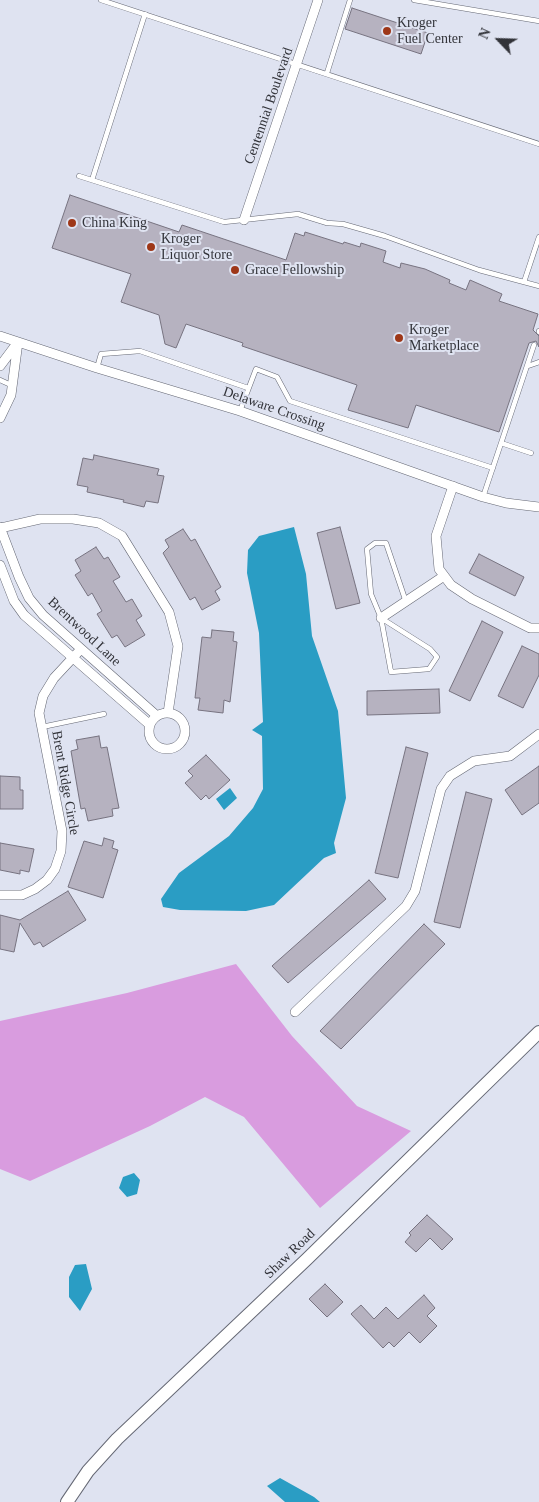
<!DOCTYPE html>
<html>
<head>
<meta charset="utf-8">
<style>
  body { margin:0 }
  #map { position:relative; width:539px; height:1502px; overflow:hidden; background:#dfe3f1; font-family:Georgia,serif }
  canvas { display:block }
  .north { position:absolute; left:474px; top:15px; width:50px; height:50px; -webkit-text-stroke:4px #dfe3f1; paint-order:stroke; rotate:294deg; font-size:14px; font-weight:700; line-height:20px; text-align:center; color:#323339 }
  .north::after { content:''; display:block; margin:auto; width:18px; height:22px; background:#323339; clip-path:polygon(50% 0,100% 100%,50% 72%,0 100%) }
</style>
</head>
<body>
<div id="map">
<canvas width="539" height="1502"></canvas>
<div class="north">N</div>
</div>
<script>
const c = document.querySelector('canvas').getContext('2d');
c.lineJoin = 'round';
function fillPath(path, color) { c.fillStyle = color; c.fill(path, 'evenodd'); }
const shape = rows => new Path2D(rows.map(r => 'M' + r).join(''));
function trace(path, color, width, dash) { c.strokeStyle = color; c.lineWidth = width; c.lineCap = dash ? 'butt' : 'round'; c.setLineDash(dash || []); c.stroke(path); }
function drawText(font, color, halo, rows, align = 'center') {
  c.font = font + ' Georgia,serif'; c.lineWidth = 4; c.setLineDash([]); c.textBaseline = 'middle'; c.strokeStyle = halo; c.fillStyle = color; for (const [text, x, y, turn = 0] of rows) {
    c.save(); c.translate(x, y); c.rotate((+turn || 0) * Math.PI / 180); c.textAlign = isNaN(turn) ? turn : align; if (halo) c.strokeText(text, 0, 0); c.fillText(text, 0, 0); c.restore();
  }
}
const forest = shape([
  [236,964,292,1036,357,1106,411,1131,320,1208,244,1117,205,1097,150,1126,30,1181,0,1169,0,1021,127,993]
]);
const water = shape([
  [294,527,306,574,312,636,338,711,346,798,334,843,336,853,324,858,274,905,246,911,180,910,163,907,161,899,179,873,229,836,253,808,263,789,262,736,252,730,263,722,259,633,247,573,248,550,259,536],
  [230,788,237,798,224,810,216,799],
  [134,1173,140,1180,137,1194,127,1197,119,1188,123,1177],
  [86,1264,92,1289,80,1311,69,1297,69,1277,75,1265],
  [280,1478,314,1497,320,1502,285,1502,267,1486]
]);
const building = shape([
  [352,8,428,33,421,54,345,29,352,8],
  [70,195,179,232,182,225,286,260,295,233,304,236,305,232,343,244,344,242,360,247,361,243,386,251,383,262,400,268,401,263,425,269,450,280,449,283,466,290,470,280,502,294,499,301,538,314,533,330,539,336,539,347,536,341,529,343,499,432,416,405,408,428,348,410,357,385,242,346,243,343,186,324,176,348,165,344,159,315,121,302,131,274,52,248,70,195],
  [94,455,159,469,157,475,164,476,158,503,146,501,144,507,123,502,124,500,87,492,88,487,77,485,83,458,93,460,94,455],
  [340,527,360,603,336,609,317,533,340,527],
  [183,529,191,541,195,539,221,587,215,591,220,600,202,610,195,597,190,600,163,553,169,547,165,540,183,529],
  [96,547,104,559,108,557,120,577,113,581,126,602,132,599,142,616,136,620,145,635,125,647,117,635,112,638,97,614,102,611,92,593,88,596,75,575,81,571,75,560,96,547],
  [479,554,524,577,515,596,469,573,479,554],
  [482,621,503,632,470,701,449,691,482,621],
  [212,630,234,632,233,641,237,642,230,702,224,700,223,713,198,710,200,698,195,698,202,637,211,638,212,630],
  [522,646,539,654,539,675,523,708,498,696,522,646],
  [439,689,440,713,367,715,367,691,439,689],
  [99,736,101,748,107,747,119,808,112,809,113,816,88,821,85,808,81,809,71,751,78,749,76,740,99,736],
  [406,747,428,753,398,878,375,873,406,747],
  [206,755,230,780,209,799,206,795,201,800,185,783,193,776,188,771,206,755],
  [539,766,539,803,522,815,505,790,539,766],
  [0,776,20,777,20,790,23,790,23,809,0,809,0,776],
  [466,792,492,799,460,928,434,922,466,792],
  [104,838,114,841,112,848,118,850,103,898,68,887,84,841,102,846,104,838],
  [0,843,34,849,29,872,20,870,20,874,0,870,0,843],
  [369,880,386,899,288,983,272,966,369,880],
  [68,891,86,920,43,947,40,942,34,945,20,923,14,952,0,949,0,915,20,920,68,891],
  [424,924,445,944,341,1049,320,1031,424,924],
  [427,1215,453,1239,442,1250,430,1238,416,1252,405,1242,411,1235,409,1233,427,1215],
  [325,1284,343,1302,327,1317,309,1299,325,1284],
  [424,1295,435,1308,427,1316,437,1326,420,1343,409,1332,394,1347,389,1342,383,1348,351,1314,361,1305,374,1319,386,1307,398,1319,424,1295]
]);
const lane = shape([
  [101,0,539,144],
  [414,0,539,21],
  [327,73,350,0],
  [79,176,224,222,298,214,327,223,343,224,385,236,479,270,539,286],
  [92,180,145,14],
  [524,282,539,237],
  [539,332,539,331],
  [528,366,539,362],
  [97,368,101,354,140,351,248,388],
  [0,380,11,385],
  [240,411,256,369,277,377,290,401,493,468],
  [501,443,531,453],
  [483,497,534,345],
  [381,618,430,649,437,657,429,669,391,672,381,618,371,594,367,549,375,543,386,543,406,602],
  [42,727,104,714]
]);
const street = shape([
  [244,220,318,0],
  [0,336,97,368,240,411,483,497,506,503,539,507],
  [0,366,18,342],
  [0,418,11,395,18,342],
  [453,486,436,536,439,569,451,585,472,599,530,628,539,628],
  [0,527,19,577,29,598,43,615,157,716],
  [0,528,40,519,73,519,99,523,122,536,169,612,178,646,168,713],
  [0,565,14,601,24,615,150,725],
  [381,618,444,576],
  '149 731a18 18 0 1 1 36 0a18 18 0 1 1-36 0Z',
  [0,895,22,895,35,889,47,880,55,869,61,851,62,831,39,713,43,696,54,678,81,649],
  [295,1012,406,906,415,891,441,789,450,776,474,761,510,756,539,734]
]);
const secondary = shape([
  [67,1502,88,1471,117,1439,307,1259,539,1032]
]);
const markers = [
  [387,31,5,"#9e3718"],
  [72,223,5,"#9e3718"],
  [151,247,5,"#9e3718"],
  [235,270,5,"#9e3718"],
  [399,338,5,"#9e3718"]
];
const poiNames = [
  ["Kroger",397,23],
  ["Fuel Center",397,39],
  ["China King",82,223],
  ["Kroger",161,239],
  ["Liquor Store",161,255],
  ["Grace Fellowship",245,270],
  ["Kroger",409,330],
  ["Marketplace",409,346]
];
const streetNames = [
  ["Centennial Boulevard",269,106,-71],
  ["Delaware Crossing",274,409,19],
  ["Brentwood Lane",84,632,43],
  ["Brent Ridge Circle",65,783,80],
  ["Shaw Road",290,1254,-44]
];
fillPath(forest, '#d99cdf');
fillPath(water, '#2a9dc4');
fillPath(building, '#b6b2c0');
trace(building, '#777380', 1);
trace(lane, '#656874', 5.5);
trace(street, '#656874', 10);
trace(secondary, '#656874', 14);
trace(lane, '#fff', 4.5);
trace(street, '#fff', 9);
trace(secondary, '#fff', 12);
for (const [x, y, r, color] of markers) { const dot = new Path2D(); dot.arc(x, y, r, 0, 2 * Math.PI); c.fillStyle = color; c.fill(dot); trace(dot, '#dfe3f1', 2); }
drawText('14px', '#323339', '#dfe3f1', poiNames, 'left');
drawText('14px', '#323339', '#dfe3f1', streetNames);
</script>
</body>
</html>
